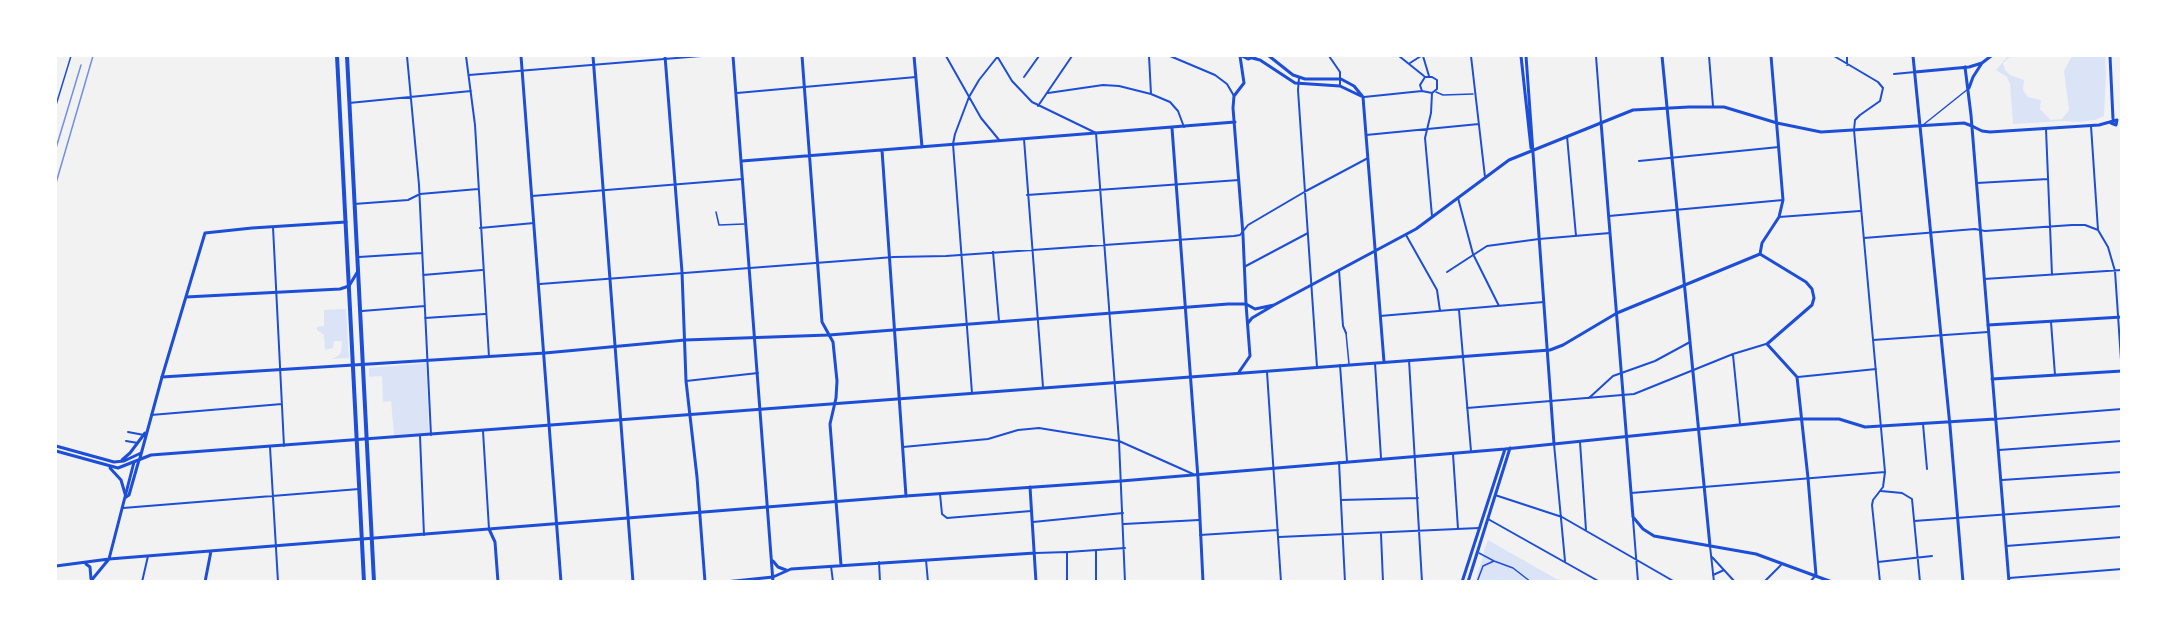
<!DOCTYPE html>
<html>
<head>
<meta charset="utf-8">
<style>
  body { margin:0 }
  #map { position:relative; width:2177px; height:637px; overflow:hidden; background:#f2f2f2; font-family:"Nunito Sans",sans-serif }
  canvas { display:block }
  .frame { position:absolute; inset:0; border:57px solid #fff; pointer-events:none }
</style>
</head>
<body>
<div id="map">
<canvas width="2177" height="637"></canvas>
<div class="frame"></div>
</div>
<script>
const c = document.querySelector('canvas').getContext('2d');
c.lineJoin = 'round';
function fillPath(path, color) { c.fillStyle = color; c.fill(path, 'evenodd'); }
const shape = rows => new Path2D(rows.map(r => 'M' + r).join(''));
function trace(path, color, width, dash) { c.strokeStyle = color; c.lineWidth = width; c.lineCap = dash ? 'butt' : 'round'; c.setLineDash(dash || []); c.stroke(path); }
const green = shape([
  [2008,56,2011,56,2003,63,2005,70,2010,75,2024,80,2023,90,2028,97,2041,100,2040,109,2051,120,2062,119,2069,110,2064,71,2072,56,2105,56,2106,74,2104,116,2095,120,2080,122,2064,121,2013,124,2010,84,2007,77,1996,70],
  [346,309,349,358,331,359,338,356,341,352,342,341,334,341,333,348,325,350,324,335,317,330,317,327,324,326,324,310],
  [426,363,429,433,394,435,391,401,383,402,382,376,369,377,369,368],
  [1488,540,1560,581,1475,582,1483,556,1485,557,1486,555,1483,553]
]);
const service = shape([
  [1436,92,1443,95,1473,94],
  [56,105,71,56],
  [716,212,719,225,744,224],
  [1346,333,1349,364]
]);
const pedestrian = shape([
  [1923,125,1968,89],
  [1479,553,1494,561],
  [1477,582,1483,566,1494,561,1513,568,1531,582]
]);
const minor = shape([
  [407,56,419,185,431,435],
  [466,56,475,125,489,357],
  [946,56,981,118,1000,141],
  [997,56,1012,81,1032,102,1096,133,1119,441,1125,582],
  [1149,56,1151,94],
  [1170,56,1215,75,1227,84,1234,96],
  [1329,56,1340,72,1340,85],
  [1399,56,1424,76],
  [1423,56,1429,76],
  [1471,56,1485,177],
  [1596,56,1601,122],
  [1709,56,1713,106],
  [1834,56,1878,82,1883,88,1880,101,1860,115,1855,120,1854,130,1885,472,1883,487,1873,500,1872,505,1880,582],
  [1847,56,1847,65],
  [1410,63,1421,56],
  [1894,74,1915,72],
  [469,75,701,56],
  [1024,77,1039,56],
  [1299,78,1298,90,1317,367],
  [737,93,916,77],
  [1048,93,1103,85,1119,86,1151,94,1170,102,1178,111,1184,127],
  [1432,93,1431,113,1425,138,1432,216],
  [1364,97,1422,91,1432,93,1437,89,1437,80,1432,77,1425,77,1420,85,1422,91],
  [349,103,471,91],
  [1038,106,1072,56],
  [2091,126,2098,230],
  [2046,129,2052,275],
  [1366,135,1479,124],
  [1567,136,1576,236],
  [1024,139,1043,387],
  [1639,161,1779,147],
  [1977,183,2048,179],
  [1027,195,1239,180],
  [532,196,743,179],
  [1458,198,1473,254,1499,306],
  [354,204,408,200,420,194,478,189],
  [1609,216,1783,200],
  [1779,217,1860,211],
  [273,227,284,446],
  [480,228,534,223],
  [1406,235,1437,290,1440,311],
  [1864,238,1975,229,1985,231,2072,225,2085,225,2098,230,2108,247,2115,271,2122,375],
  [993,252,999,321],
  [359,257,422,253],
  [1244,267,1308,233],
  [1339,270,1343,326,1346,333],
  [1447,272,1487,246,1539,239,1610,233],
  [423,275,482,270],
  [1984,279,2122,270],
  [540,284,894,257,946,256,1234,236,1240,235,1248,225,1306,191,1368,158],
  [1459,310,1471,451],
  [362,311,425,306],
  [1380,316,1544,302],
  [425,318,485,314],
  [2051,322,2055,375],
  [1873,340,1988,332],
  [1733,355,1740,424],
  [1409,360,1422,582],
  [1375,363,1381,458],
  [1340,365,1347,461],
  [1267,372,1281,582],
  [1798,377,1876,369],
  [686,381,758,373],
  [972,393,953,144,955,134,969,97,979,80,998,56],
  [1589,398,1613,376,1655,361,1690,342],
  [1467,408,1634,394,1733,354,1766,344],
  [151,415,282,404],
  [1996,419,2122,409],
  [1923,424,1927,469],
  [483,431,489,529],
  [128,432,144,435],
  [420,436,424,535],
  [126,441,138,443],
  [1580,442,1586,530],
  [1554,444,1565,561],
  [270,447,278,582],
  [903,447,988,439,1018,430,1039,428,1119,441,1193,474],
  [1999,450,2122,441],
  [1453,454,1458,529],
  [1339,462,1345,582],
  [2002,480,2122,472],
  [1881,491,1902,493,1912,499,1920,582],
  [1631,493,1885,472],
  [940,494,942,514,947,518,1031,511],
  [1495,495,1562,517,1675,582],
  [1341,500,1418,498],
  [123,508,359,489],
  [1488,519,1600,582],
  [1633,519,1638,582],
  [1914,521,2122,506],
  [1033,522,1123,513],
  [1124,524,1199,520],
  [1381,534,1383,582],
  [1200,535,1278,530],
  [1279,537,1479,528],
  [1710,546,1714,582],
  [2006,546,2122,537],
  [1096,551,1096,582],
  [1068,552,1125,548],
  [1036,553,1067,552,1067,582],
  [1712,557,1735,582],
  [926,560,928,582],
  [879,562,880,582],
  [1878,562,1932,556],
  [831,566,833,582],
  [1713,575,1724,570],
  [2009,578,2122,569],
  [142,582,148,556],
  [1764,582,1781,565],
  [1810,582,1816,575]
]);
const tertiary = shape([
  [521,56,561,582],
  [593,56,633,582],
  [665,56,682,272,686,381,697,477,705,582],
  [733,56,773,582],
  [802,56,822,322,833,342,837,381,836,398,830,424,841,565],
  [914,56,922,147],
  [1240,56,1244,83,1234,96,1233,108,1243,235,1246,304],
  [1521,56,1531,148],
  [1526,56,1554,444],
  [1662,56,1710,546],
  [2110,56,2113,119],
  [1601,122,1633,517,1643,529,1654,536,1756,554,1832,582],
  [2111,123,2116,125,2117,120],
  [1972,126,1982,131,1990,132,2099,125,2117,120],
  [1172,128,1198,478,1203,582],
  [882,150,906,496],
  [742,161,1235,122],
  [1760,254,1806,282,1812,289,1814,298,1812,305,1767,344,1797,377,1808,478,1816,575],
  [186,297,340,289,349,286,358,271],
  [1988,325,2122,317],
  [162,377,205,233,252,228,346,222],
  [1992,379,2122,371],
  [1030,487,1036,582],
  [126,497,129,495,139,460],
  [489,529,495,542,498,582],
  [773,561,778,567,786,570],
  [86,564,90,567,91,579],
  [56,566,109,559,361,539],
  [90,582,109,559,134,462],
  [205,582,211,551],
  [725,582,773,577,791,569,1035,553]
]);
const secondary = shape([
  [1242,56,1248,59,1256,56],
  [1269,56,1293,75,1305,79,1341,79,1354,86,1363,97,1384,362],
  [1913,56,1950,426,1963,582],
  [1252,58,1260,60,1295,83,1340,86,1361,96],
  [1965,67,1971,115,2009,582],
  [1915,72,1969,67,1982,63],
  [1969,88,1973,77,1982,63,1991,56],
  [1248,323,1252,318,1274,305,1416,229,1509,160,1633,110,1689,107,1724,107,1777,123,1821,132,1964,123,1972,126],
  [1239,372,1250,356,1246,304],
  [56,446,114,462,124,461,141,453],
  [56,451,118,468,151,455,1550,350,1563,345,1617,313,1760,254,1762,243,1779,217,1783,200,1771,56],
  [140,458,162,377,545,353,685,340,829,335,1228,304,1246,304,1255,309,1274,305],
  [122,460,130,453,145,433],
  [110,468,121,480,126,497],
  [362,539,906,496,1121,481,1505,449,1797,419,1839,419,1865,427,1995,419],
  [1462,582,1505,449],
  [1468,582,1510,448]
]);
const primary = shape([
  [337,56,364,582],
  [347,56,374,582]
]);
const rail = shape([
  [56,148,81,65],
  [56,183,93,56]
]);
fillPath(green, '#dbe4f7');
trace(service, '#1d4ed8', 1.5);
trace(pedestrian, '#1d4ed8', 1.5);
trace(minor, '#1d4ed8', 2);
trace(tertiary, '#1d4ed8', 3);
trace(secondary, '#1d4ed8', 3);
trace(primary, '#1d4ed8', 4);
trace(rail, '#7290e2', 1.5);
</script>
</body>
</html>
